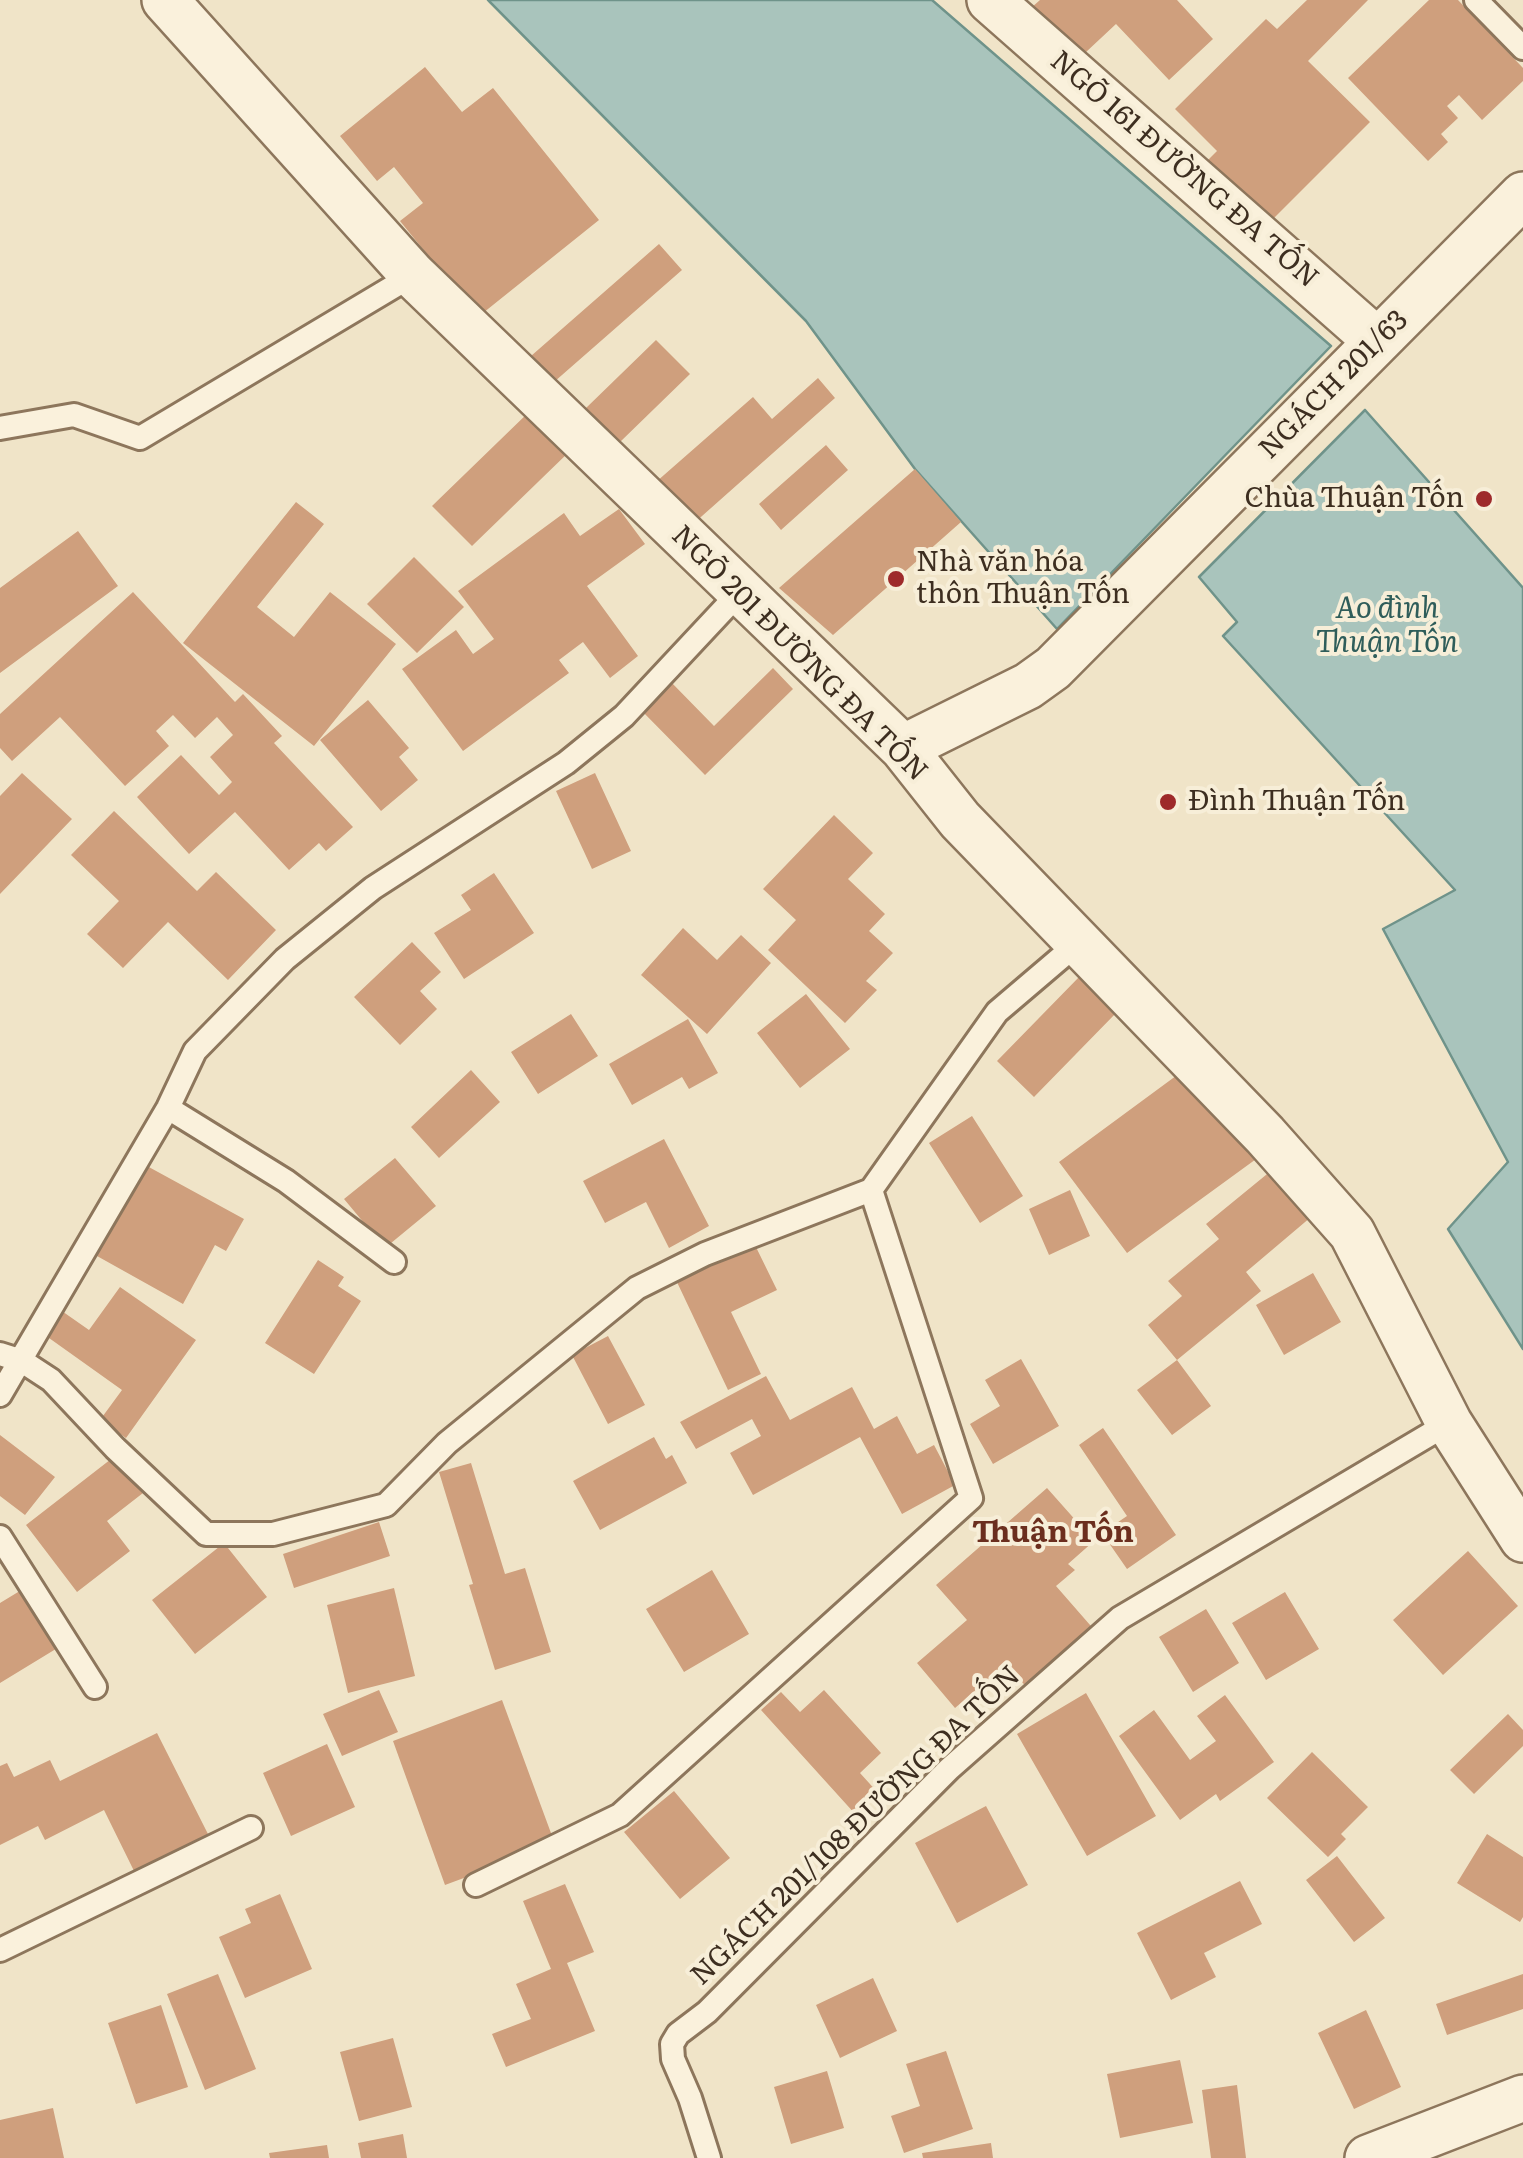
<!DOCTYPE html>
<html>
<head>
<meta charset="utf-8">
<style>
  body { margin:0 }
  canvas { display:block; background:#f0e4c8 }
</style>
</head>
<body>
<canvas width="1523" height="2158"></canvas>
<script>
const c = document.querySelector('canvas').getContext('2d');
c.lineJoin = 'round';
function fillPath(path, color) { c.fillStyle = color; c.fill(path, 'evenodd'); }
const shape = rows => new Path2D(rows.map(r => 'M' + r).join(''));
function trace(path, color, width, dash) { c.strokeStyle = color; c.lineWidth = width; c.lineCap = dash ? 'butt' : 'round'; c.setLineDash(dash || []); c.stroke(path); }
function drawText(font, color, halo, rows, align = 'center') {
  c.font = font + ' Literata,serif'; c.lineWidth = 8; c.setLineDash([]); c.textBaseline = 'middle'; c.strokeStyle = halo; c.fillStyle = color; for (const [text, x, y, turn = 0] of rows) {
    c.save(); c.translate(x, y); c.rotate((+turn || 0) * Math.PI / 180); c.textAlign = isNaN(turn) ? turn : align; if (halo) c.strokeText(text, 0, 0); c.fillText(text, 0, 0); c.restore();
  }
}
const water = shape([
  [488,0,932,0,1331,346,1057,629,915,469,806,321,488,0],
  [1365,410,1523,588,1523,1349,1448,1229,1508,1162,1383,929,1455,890,1223,636,1237,622,1199,577,1365,410]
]);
const building = shape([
  [1040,0,1177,0,1213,39,1169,80,1116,24,1070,67,1022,16],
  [1307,0,1368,0,1308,61,1370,122,1263,229,1201,167,1217,151,1175,109,1266,19,1277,29],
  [1429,0,1458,0,1523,68,1523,81,1482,120,1459,95,1447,106,1458,118,1441,134,1448,142,1428,161,1348,78],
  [425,67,462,112,493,88,599,220,478,317,400,221,423,203,394,167,377,181,340,136],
  [659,244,682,270,554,382,531,356],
  [656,340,690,374,619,443,585,409],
  [818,378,835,398,693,524,656,482,753,397,772,419],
  [532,409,571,450,472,546,432,506],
  [826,445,848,470,781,530,759,504],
  [915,469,961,522,833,635,779,588],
  [296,502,324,524,257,607,294,637,330,592,396,644,314,746,183,643],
  [619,509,645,544,587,586,638,656,610,678,583,642,559,660,569,673,463,751,402,669,456,630,473,654,494,639,458,591,564,513,580,536],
  [78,531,118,586,0,673,0,588],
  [414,557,464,607,417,653,367,604],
  [133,592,235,702,243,694,282,736,274,743,353,827,326,851,319,843,289,870,235,812,189,854,137,797,181,755,219,795,232,782,210,757,233,735,217,717,195,738,173,715,156,731,169,746,125,786,60,717,12,761,0,748,0,714],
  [773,668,793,689,705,775,640,709,669,680,714,726],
  [368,700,409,748,399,757,418,780,381,811,320,740],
  [22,773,72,819,0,894,0,796],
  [595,773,631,851,592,869,556,791],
  [114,811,197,891,216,872,276,930,228,980,168,922,123,968,87,934,119,901,71,855],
  [834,815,873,853,848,879,885,914,869,931,893,953,866,981,877,990,845,1023,768,950,796,920,763,889],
  [494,873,534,933,464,979,434,933,471,910,461,895],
  [683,928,717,960,741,935,771,963,707,1034,641,975],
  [412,942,441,972,420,991,437,1009,400,1045,354,997],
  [1080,976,1117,1012,1034,1097,997,1061],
  [806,994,850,1049,800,1088,757,1033],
  [571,1014,598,1056,538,1094,511,1052],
  [688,1019,718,1073,689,1089,682,1077,632,1105,609,1064],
  [471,1070,500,1102,439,1158,411,1127],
  [1184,1070,1263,1154,1127,1253,1059,1162],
  [972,1116,1023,1196,980,1223,929,1143],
  [664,1139,709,1226,669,1248,646,1202,605,1223,583,1181],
  [395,1158,436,1206,385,1248,344,1199],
  [147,1166,244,1219,226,1251,215,1245,183,1304,97,1256],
  [1272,1170,1311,1217,1246,1272,1261,1291,1177,1360,1148,1325,1182,1296,1168,1281,1219,1239,1206,1224],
  [1070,1190,1090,1236,1049,1255,1029,1209],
  [754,1243,777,1290,731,1312,761,1374,728,1390,676,1280],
  [318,1260,344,1277,338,1286,361,1301,314,1374,265,1343],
  [1313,1273,1341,1322,1284,1355,1256,1305],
  [120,1287,196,1340,126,1438,100,1420,122,1390,42,1333,59,1309,89,1330],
  [608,1336,645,1405,608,1424,572,1355],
  [1021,1359,1059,1426,993,1464,970,1424,1000,1406,985,1380],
  [1177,1360,1211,1406,1172,1435,1137,1390],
  [766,1376,790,1420,852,1387,874,1429,897,1416,917,1454,934,1445,955,1485,902,1514,860,1437,753,1495,730,1453,761,1436,752,1419,696,1449,680,1422],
  [1103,1428,1176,1535,1127,1569,1102,1533,1127,1516,1079,1445],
  [0,1435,55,1477,25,1515,0,1496],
  [654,1437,666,1459,672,1455,687,1483,600,1530,573,1481],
  [115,1456,143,1493,107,1521,130,1551,77,1592,26,1525],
  [471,1463,505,1574,525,1568,551,1652,495,1670,469,1585,473,1584,439,1472],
  [1047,1488,1094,1541,1068,1564,1075,1570,1056,1586,1097,1633,1030,1691,1006,1664,955,1708,917,1663,967,1620,936,1585],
  [379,1522,390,1556,294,1588,283,1554],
  [224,1543,267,1597,195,1654,152,1600],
  [1468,1551,1518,1606,1443,1675,1393,1620],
  [712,1570,749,1634,684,1672,646,1609],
  [28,1586,64,1644,0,1683,0,1603],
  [394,1588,415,1676,348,1693,327,1605],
  [1285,1592,1319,1649,1266,1680,1232,1623],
  [1206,1609,1239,1663,1193,1692,1159,1637],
  [379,1690,398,1732,342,1756,323,1714],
  [824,1690,881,1753,860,1773,879,1794,856,1815,761,1710,781,1692,800,1712],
  [1086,1693,1156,1816,1087,1856,1017,1734],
  [1225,1695,1274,1762,1220,1801,1216,1794,1180,1820,1119,1736,1154,1710,1190,1760,1216,1741,1197,1716],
  [502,1700,555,1844,445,1885,393,1741],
  [1508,1714,1523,1730,1523,1746,1474,1794,1450,1770],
  [157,1733,209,1836,135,1873,104,1810,45,1840,38,1826,0,1845,0,1766,7,1763,14,1777,50,1760,60,1781],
  [327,1744,355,1807,291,1836,263,1773],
  [1312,1752,1368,1807,1341,1834,1346,1839,1328,1857,1267,1798],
  [674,1791,730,1858,680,1899,624,1832],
  [986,1806,1028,1885,957,1923,915,1843],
  [1487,1834,1523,1857,1523,1917,1520,1922,1457,1883],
  [1337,1856,1385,1918,1354,1942,1306,1880],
  [1240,1881,1262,1924,1204,1953,1216,1977,1171,2000,1137,1933],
  [565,1884,594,1952,567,1963,595,2031,506,2067,492,2034,531,2019,516,1984,551,1969,523,1901],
  [280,1894,312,1969,245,1998,219,1937,251,1923,245,1909],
  [218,1974,256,2069,205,2090,167,1994],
  [1523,1974,1523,2009,1447,2035,1436,2004],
  [873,1978,897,2031,840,2058,816,2005],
  [161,2005,188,2087,136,2104,108,2023],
  [1366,2010,1401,2087,1354,2109,1318,2033],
  [393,2038,412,2107,359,2121,340,2052],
  [946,2051,973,2129,904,2153,891,2116,920,2106,906,2064],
  [1180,2060,1193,2123,1120,2138,1107,2074],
  [827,2071,844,2128,791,2144,774,2087],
  [1237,2085,1246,2158,1211,2158,1202,2090],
  [53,2108,64,2158,0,2158,0,2120],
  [403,2134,407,2158,361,2158,358,2143],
  [991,2143,993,2158,923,2158,922,2153],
  [327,2145,329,2158,270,2158,269,2153]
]);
const service = shape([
  [1476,0,1523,48],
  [0,428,74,415,140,438,413,275],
  [168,1108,286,1181,394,1262],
  [0,1354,22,1361,51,1380,115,1448,206,1534,273,1534,386,1505,447,1443,637,1288,705,1254,871,1190,997,1012,1078,943],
  [0,1395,168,1108,195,1051,285,959,373,888,566,763,624,716,739,593],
  [0,1537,95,1687],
  [476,1885,620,1815,971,1498,871,1190],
  [0,1950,251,1828],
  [709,2158,690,2098,673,2059,672,2044,678,2034,707,2012,949,1769,1120,1618,1449,1423]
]);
const minor = shape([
  [165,0,413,275,903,748,960,820,1265,1135,1352,1233,1449,1423,1523,1539],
  [990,0,1377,341],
  [903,748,1028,686,1053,668,1523,195],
  [1368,2158,1523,2098]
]);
const markers = [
  [1484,499,10,"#9e2a2b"],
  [896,579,10,"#9e2a2b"],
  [1168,802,10,"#9e2a2b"]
];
const streetNames = [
  ["NGÕ 161 ĐƯỜNG ĐA TỐN",1184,170,41],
  ["NGÁCH 201/63",1334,385,-45],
  ["NGÕ 201 ĐƯỜNG ĐA TỐN",799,654,45],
  ["NGÁCH 201/108 ĐƯỜNG ĐA TỐN",856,1826,-44]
];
const poiNames = [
  ["Chùa Thuận Tốn",1464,499,"right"],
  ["Nhà văn hóa",916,563],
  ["thôn Thuận Tốn",916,595],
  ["Đình Thuận Tốn",1188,802]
];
const waterNames = [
  ["Ao đình",1387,609],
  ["Thuận Tốn",1387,643]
];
const neighbourhoodNames = [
  ["Thuận Tốn",1053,1533]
];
fillPath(water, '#a9c4bc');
trace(water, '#6f938a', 2.5);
fillPath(building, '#cf9f7d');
trace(service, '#8d765c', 28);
trace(minor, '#8d765c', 50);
trace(service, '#faf1dc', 22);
trace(minor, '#faf1dc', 45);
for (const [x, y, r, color] of markers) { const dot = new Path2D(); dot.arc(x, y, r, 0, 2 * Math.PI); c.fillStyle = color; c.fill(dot); trace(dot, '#f7eed8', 4); }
drawText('28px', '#3d2e20', '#f7eed8', streetNames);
drawText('28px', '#3d2e20', '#f7eed8', poiNames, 'left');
drawText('italic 30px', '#2f5d5a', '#f7eed8', waterNames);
drawText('bold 30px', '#6b2e1e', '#f7eed8', neighbourhoodNames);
</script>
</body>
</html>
